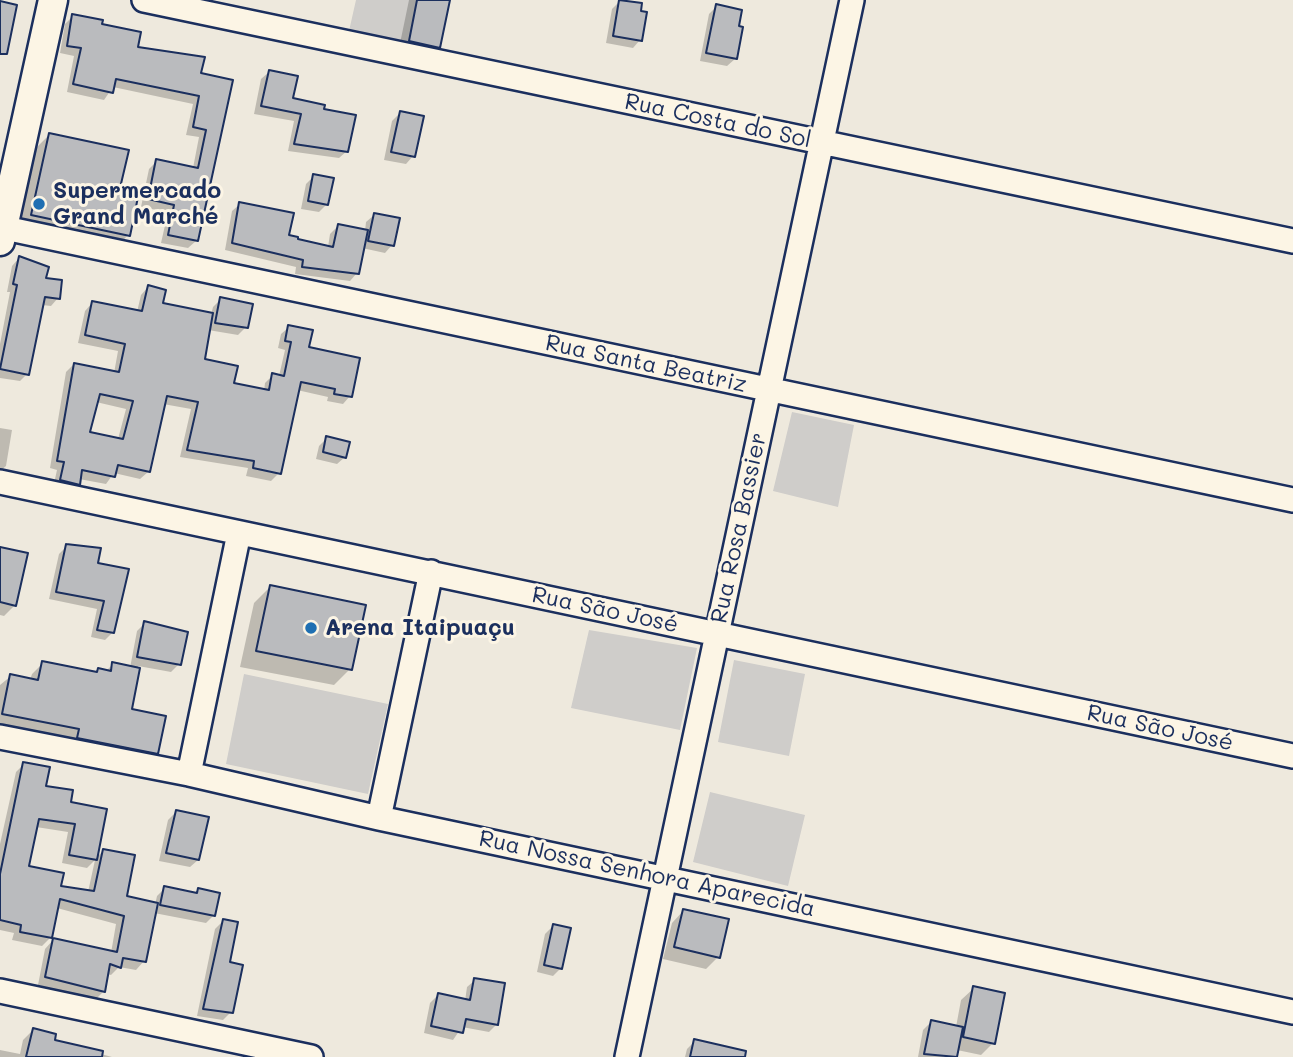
<!DOCTYPE html>
<html>
<head>
<meta charset="utf-8">
<style>
  body { margin:0 }
  canvas { display:block; background:#eee9dd }
</style>
</head>
<body>
<canvas width="1293" height="1057"></canvas>
<script>
const c = document.querySelector('canvas').getContext('2d');
c.lineJoin = 'round';
function fillPath(path, color) { c.fillStyle = color; c.fill(path, 'evenodd'); }
const shape = rows => new Path2D(rows.map(r => 'M' + r).join(''));
function trace(path, color, width, dash) { c.strokeStyle = color; c.lineWidth = width; c.lineCap = dash ? 'butt' : 'round'; c.setLineDash(dash || []); c.stroke(path); }
function drawText(font, color, halo, rows, align = 'center') {
  c.font = font + ' Mali,sans-serif'; c.lineWidth = 6; c.setLineDash([]); c.textBaseline = 'middle'; c.strokeStyle = halo; c.fillStyle = color; for (const [text, x, y, turn = 0] of rows) {
    c.save(); c.translate(x, y); c.rotate((+turn || 0) * Math.PI / 180); c.textAlign = isNaN(turn) ? turn : align; if (halo) c.strokeText(text, 0, 0); c.fillText(text, 0, 0); c.restore();
  }
}
const green = shape([
  [356,0,419,0,410,44,349,31],
  [792,412,854,425,838,507,773,491],
  [589,630,697,648,680,730,571,708],
  [734,660,805,674,789,756,718,742],
  [244,674,388,704,368,794,226,764],
  [710,792,805,815,788,886,693,862]
]);
const shadow = shape([
  [409,0,448,0,438,47,426,59,398,53],
  [620,1,640,40,633,48,606,43,612,9],
  [717,6,737,27,735,59,727,66,700,61,709,14],
  [73,16,100,25,136,48,199,75,231,81,196,241,188,248,161,243,168,212,141,207,149,169,157,161,193,168,199,137,186,135,193,104,113,87,104,100,67,92,74,56,60,53,65,24],
  [269,72,291,99,322,110,347,151,339,158,288,151,294,121,254,114,261,79],
  [400,113,413,156,406,164,384,160,392,121],
  [49,135,118,190,128,235,114,250,18,229,35,149],
  [314,176,327,204,319,212,301,209,306,184],
  [240,204,296,241,328,247,330,234,338,226,365,231,366,222,374,215,392,245,385,253,362,248,357,273,350,281,295,274,296,267,225,250,232,211],
  [19,258,44,279,58,298,51,306,42,305,27,374,20,381,0,378,0,344,10,292,7,292,12,266],
  [148,287,161,304,211,315,213,307,221,299,246,327,238,335,208,330,203,360,232,384,264,391,265,383,273,375,279,376,285,350,278,348,281,334,289,327,350,396,343,404,327,401,328,397,297,390,279,473,271,481,246,476,248,468,180,457,191,409,163,404,148,472,140,479,114,473,106,484,79,479,70,491,53,488,57,470,50,468,66,372,74,364,114,373,118,351,78,343,85,311,92,303,137,312,141,295],
  [96,402,126,409,118,439,88,433],
  [0,428,12,430,6,466,0,471],
  [327,438,345,457,337,464,316,459,319,446],
  [67,546,96,564,112,633,105,640,91,637,97,609,49,599,59,554],
  [0,549,15,605,4,616,0,615],
  [270,587,350,669,334,685,240,667,254,603],
  [145,623,179,664,171,672,138,666,130,710,156,753,145,764,0,726,0,685,11,676,30,680,32,674,43,663,95,674,99,670,106,671,113,664,130,668,137,631],
  [24,764,44,788,69,804,95,859,103,851,125,897,155,905,157,896,165,888,194,894,198,890,214,915,206,923,154,913,144,961,136,970,119,967,111,975,107,974,103,992,95,1000,38,985,45,949,53,940,111,953,116,924,57,908,51,937,42,946,12,940,14,933,0,930,0,844,16,772],
  [36,827,68,832,62,863,87,868,95,860,88,892,59,888,27,867],
  [176,812,198,860,190,867,159,861,168,820],
  [684,910,718,957,706,969,663,959,672,923],
  [223,921,231,1012,223,1020,197,1016,215,929],
  [553,926,561,968,553,976,537,972,545,934],
  [475,980,497,1024,489,1032,462,1027,453,1040,424,1033,430,1003,438,995,465,1001,467,987],
  [974,988,993,1043,981,1055,957,1050,955,1057,918,1057,923,1030,931,1022,956,1027,961,1000],
  [33,1030,53,1041,112,1057,0,1057,0,1050,20,1054,23,1040],
  [695,1041,715,1057,685,1057,687,1049]
]);
const building = shape([
  [417,0,450,0,440,48,409,41,417,0],
  [619,0,642,3,641,11,647,12,642,41,613,36,619,0],
  [0,1,17,5,7,54,0,54,0,1],
  [716,4,742,10,739,26,743,27,737,59,706,53,716,4],
  [72,14,103,20,102,24,141,32,138,47,205,57,201,73,233,80,198,241,168,235,174,205,148,199,156,159,198,168,206,130,193,127,199,96,116,79,113,93,73,84,81,48,67,46,72,14],
  [269,70,298,76,293,98,325,105,324,109,356,115,348,152,294,144,301,114,261,106,269,70],
  [400,111,424,116,415,157,391,152,400,111],
  [49,133,129,150,120,188,139,192,130,236,31,215,49,133],
  [313,174,334,178,328,205,308,201,313,174],
  [239,202,294,213,289,235,298,237,298,239,333,247,338,224,368,230,359,274,302,267,303,260,232,243,239,202],
  [374,213,400,218,394,246,368,241,374,213],
  [19,256,49,267,46,278,62,280,60,299,45,297,29,375,0,369,17,285,13,284,19,256],
  [148,285,166,290,163,303,213,313,205,359,238,366,234,383,269,390,272,373,284,376,291,342,285,341,288,325,313,330,309,347,360,358,352,397,334,394,335,389,301,382,281,474,253,468,254,461,187,450,198,402,167,396,150,472,118,465,115,477,82,470,80,485,60,480,64,462,57,461,74,363,119,372,125,344,85,335,92,301,142,311,148,285],
  [100,394,133,401,123,439,90,432,100,394],
  [220,297,253,304,248,328,215,323,220,297],
  [326,436,350,442,346,458,323,452,326,436],
  [66,544,101,548,98,563,129,569,114,633,97,630,104,601,56,592,66,544],
  [0,547,28,553,16,606,0,602,0,547],
  [270,585,366,605,352,670,256,651,270,585],
  [144,621,188,632,181,665,137,657,144,621],
  [42,661,97,672,98,668,111,671,112,662,140,668,132,709,166,716,158,754,77,738,79,729,2,714,10,674,38,680,42,661],
  [23,762,50,767,46,786,73,790,71,802,107,809,97,860,69,855,75,824,39,819,29,866,64,873,61,886,94,891,103,849,135,855,127,896,158,903,146,962,123,958,121,968,110,964,105,992,45,977,53,938,117,952,124,916,60,899,52,938,20,932,21,925,0,920,0,874,23,762],
  [176,810,209,817,199,860,166,853,176,810],
  [164,886,197,893,198,888,220,893,215,916,160,905,164,886],
  [683,909,729,919,720,958,674,947,683,909],
  [223,919,238,922,230,962,243,965,233,1013,203,1009,223,919],
  [553,924,571,928,562,969,544,965,553,924],
  [474,978,505,983,498,1025,466,1019,463,1033,431,1026,438,993,470,1000,474,978],
  [973,986,1005,993,995,1044,963,1037,973,986],
  [931,1020,963,1027,957,1057,924,1054,931,1020],
  [33,1028,56,1034,55,1040,103,1051,102,1057,26,1057,33,1028],
  [694,1039,746,1051,745,1057,690,1057,694,1039]
]);
const minor = shape([
  [144,0,1293,241],
  [0,227,1293,500],
  [0,482,1293,756],
  [0,737,189,774,379,818,1293,1012],
  [189,774,239,533],
  [379,818,431,572],
  [0,991,311,1057],
  [627,1057,852,0]
]);
const major = shape([
  [0,241,53,0]
]);
const markers = [
  [39,204,7,"#1f6fb2"],
  [311,628,7,"#1f6fb2"]
];
const streetNames = [
  ["Rua Costa do Sol",718,121,12],
  ["Rua Santa Beatriz",646,364,12],
  ["Rua Rosa Bassier",739,528,-78],
  ["Rua São José",605,610,12],
  ["Rua São José",1160,728,12],
  ["Rua Nossa Senhora Aparecida",647,874,12]
];
const poiNames = [
  ["Supermercado",53,191],
  ["Grand Marché",53,217],
  ["Arena Itaipuaçu",325,628]
];
fillPath(green, '#cfcdca');
fillPath(shadow, '#0003');
fillPath(building, '#babbbe');
trace(building, '#1b2f5e', 2);
trace(minor, '#1b2f5e', 28);
trace(major, '#1b2f5e', 33);
trace(minor, '#fcf5e5', 23);
trace(major, '#fcf5e5', 28);
for (const [x, y, r, color] of markers) { const dot = new Path2D(); dot.arc(x, y, r, 0, 2 * Math.PI); c.fillStyle = color; c.fill(dot); trace(dot, '#fcf5e5', 2.5); }
drawText('23px', '#1b2f5e', '#fcf5e5', streetNames);
drawText('bold 23px', '#1b2f5e', '#fcf5e5', poiNames, 'left');
</script>
</body>
</html>
